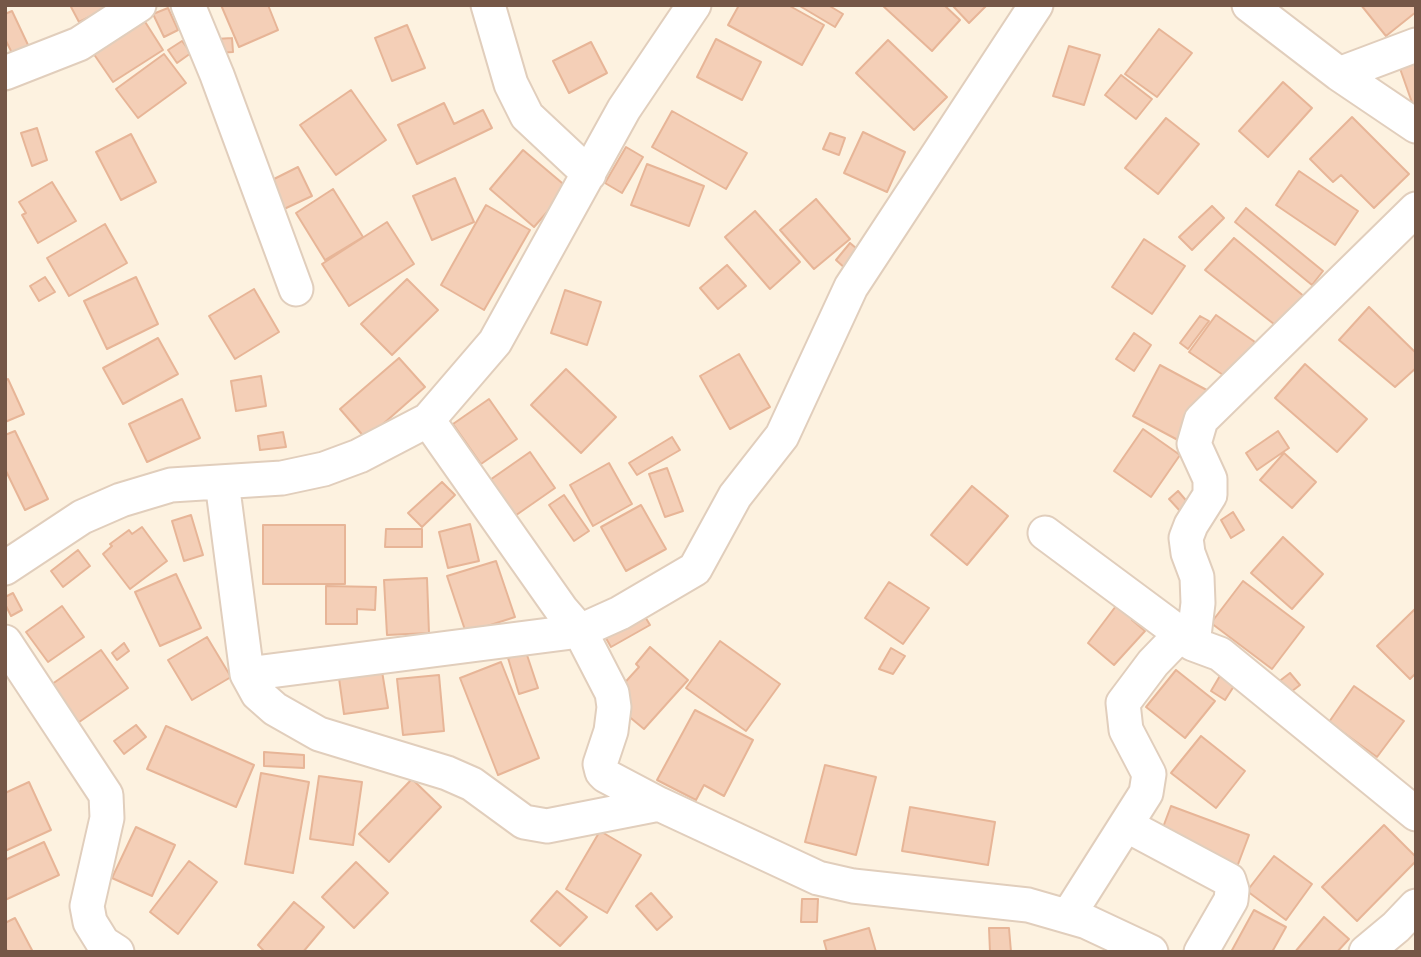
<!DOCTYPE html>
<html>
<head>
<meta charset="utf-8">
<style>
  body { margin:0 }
  #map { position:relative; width:1421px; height:957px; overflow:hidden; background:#fdf2e0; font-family:"DM Sans",sans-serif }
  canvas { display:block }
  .frame { position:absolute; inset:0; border:7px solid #755747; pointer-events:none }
</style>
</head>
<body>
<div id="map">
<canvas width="1421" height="957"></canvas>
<div class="frame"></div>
</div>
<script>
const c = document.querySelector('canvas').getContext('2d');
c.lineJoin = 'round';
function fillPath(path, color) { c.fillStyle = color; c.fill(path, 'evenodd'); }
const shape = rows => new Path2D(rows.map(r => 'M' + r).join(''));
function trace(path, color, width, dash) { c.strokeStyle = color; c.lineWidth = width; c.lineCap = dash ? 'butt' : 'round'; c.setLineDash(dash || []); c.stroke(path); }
const building = shape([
  [70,5,114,5,79,22,70,5],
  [221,5,268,5,278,30,239,47,221,5],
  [735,5,788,5,824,25,802,65,728,25,738,7,735,5],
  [798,5,828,5,843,14,835,27,798,5],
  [882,5,944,5,960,20,932,51,882,5],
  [952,5,987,5,969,23,952,5],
  [1361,5,1416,5,1416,12,1386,36,1361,5],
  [168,8,178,30,164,37,153,14,168,8],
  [12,11,29,47,13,55,5,39,5,14,12,11],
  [142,17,163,50,113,82,91,50,142,17],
  [407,25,425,68,392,81,375,38,407,25],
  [1159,29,1192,53,1157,97,1125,74,1159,29],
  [232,38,233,52,217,53,216,39,232,38],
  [716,39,761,62,742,100,697,77,716,39],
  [888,40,947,97,914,130,856,73,888,40],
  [182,41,191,53,177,63,168,50,182,41],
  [591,42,607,73,569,93,553,61,591,42],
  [1069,46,1100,55,1084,105,1053,96,1069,46],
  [1416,53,1416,111,1415,111,1397,60,1416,53],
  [164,54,186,83,138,118,116,89,164,54],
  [1121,75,1152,99,1136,119,1105,95,1121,75],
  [1283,82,1312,108,1268,157,1239,131,1283,82],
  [351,90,386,140,336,175,300,125,351,90],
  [444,103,454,124,483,110,492,128,417,164,398,125,444,103],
  [672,111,747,153,726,189,652,147,672,111],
  [1352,117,1409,174,1374,208,1341,175,1333,182,1310,159,1352,117],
  [1166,118,1199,144,1158,194,1125,168,1166,118],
  [37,128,47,160,32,166,21,133,37,128],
  [863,132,905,152,887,192,844,173,863,132],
  [830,133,845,138,839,155,823,149,830,133],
  [131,134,156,182,121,200,96,152,131,134],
  [626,147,643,157,622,193,605,183,626,147],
  [523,150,568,188,534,227,490,189,523,150],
  [647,164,704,186,689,226,631,205,647,164],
  [298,167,312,196,284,209,270,181,298,167],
  [1299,171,1358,211,1335,245,1276,205,1299,171],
  [455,178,474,222,432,240,413,196,455,178],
  [52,182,76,221,38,243,22,215,26,213,19,202,52,182],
  [333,189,363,237,325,260,296,213,333,189],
  [816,199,850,239,814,269,780,230,816,199],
  [486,205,530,230,484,310,441,285,486,205],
  [1212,206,1224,218,1192,250,1179,237,1212,206],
  [1246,208,1323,271,1312,285,1235,222,1246,208],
  [755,211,800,262,770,289,725,237,755,211],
  [387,222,414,264,349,306,322,264,387,222],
  [105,224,127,263,69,296,47,258,105,224],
  [1234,238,1306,298,1279,328,1205,270,1234,238],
  [1144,239,1185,266,1152,314,1112,287,1144,239],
  [850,243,863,254,848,271,836,260,850,243],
  [727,265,746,286,718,309,700,288,727,265],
  [45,277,55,292,39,301,30,286,45,277],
  [136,277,158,324,107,349,84,301,136,277],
  [407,279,438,310,392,355,361,324,407,279],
  [254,289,279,332,235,359,209,316,254,289],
  [565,290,601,302,587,345,551,333,565,290],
  [1369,307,1416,353,1416,368,1395,387,1339,340,1369,307],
  [1216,315,1255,342,1229,379,1189,352,1216,315],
  [1200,316,1209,321,1188,349,1180,343,1200,316],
  [1134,333,1151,345,1134,371,1116,359,1134,333],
  [158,338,178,374,123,404,103,368,158,338],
  [739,354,770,407,730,429,700,376,739,354],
  [399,358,425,387,366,439,340,409,399,358],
  [1305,364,1367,419,1337,452,1275,398,1305,364],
  [1160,365,1216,395,1189,446,1133,416,1160,365],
  [566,369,616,417,581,453,531,405,566,369],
  [261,376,266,406,236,411,231,381,261,376],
  [8,379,24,414,5,422,5,381,8,379],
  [182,399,200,438,147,462,129,424,182,399],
  [489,399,517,439,481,464,453,424,489,399],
  [1143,429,1180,455,1151,497,1114,471,1143,429],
  [15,431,48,499,25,510,5,469,5,435,15,431],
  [1278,431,1289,448,1257,470,1246,453,1278,431],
  [283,432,286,447,260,450,258,436,283,432],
  [672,437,680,450,637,475,629,463,672,437],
  [530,452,555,488,512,518,487,482,530,452],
  [1284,453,1316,482,1292,508,1260,480,1284,453],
  [609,463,632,504,593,526,570,485,609,463],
  [667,468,683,511,665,517,649,474,667,468],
  [442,482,455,495,422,527,408,513,442,482],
  [972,486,1008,516,967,565,931,535,972,486],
  [1178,491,1190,505,1180,511,1169,499,1178,491],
  [564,495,589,531,574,541,549,505,564,495],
  [641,505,666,549,626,571,601,527,641,505],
  [1233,512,1244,530,1231,538,1221,520,1233,512],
  [191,515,203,555,184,561,172,521,191,515],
  [470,524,479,561,448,568,439,532,470,524],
  [263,525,345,525,345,584,263,584,263,525],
  [142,527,167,561,130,589,103,554,112,546,110,544,129,530,132,534,142,527],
  [386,529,422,529,422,547,385,547,386,529],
  [1283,537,1323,574,1292,609,1251,573,1283,537],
  [78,550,90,566,63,587,51,571,78,550],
  [496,561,515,617,466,633,447,576,496,561],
  [176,574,201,628,160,646,135,592,176,574],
  [427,578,429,633,387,635,384,580,427,578],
  [1243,581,1304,627,1272,669,1211,623,1243,581],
  [889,582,929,608,903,644,865,618,889,582],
  [326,586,376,587,375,610,357,609,357,624,326,624,326,586],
  [13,593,22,610,11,616,5,604,5,597,13,593],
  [1119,602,1135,614,1132,620,1145,631,1114,665,1088,643,1119,602],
  [62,606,84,637,48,662,26,632,62,606],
  [1416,608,1416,673,1410,679,1377,646,1416,608],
  [641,610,650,625,611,647,603,633,641,610],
  [207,637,231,677,192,700,168,660,207,637],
  [720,641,780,684,746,731,686,688,720,641],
  [124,643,129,651,117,660,112,653,124,643],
  [650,647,688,680,644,729,609,700,639,667,636,664,650,647],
  [891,648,905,656,893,674,879,669,891,648],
  [101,650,128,688,72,727,45,689,101,650],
  [526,652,538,688,519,694,508,658,526,652],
  [501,662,539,758,498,775,460,678,501,662],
  [381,665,388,708,344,714,338,671,381,665],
  [1176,670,1215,701,1185,738,1146,707,1176,670],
  [1290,673,1300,685,1283,698,1273,686,1290,673],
  [1221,674,1236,683,1225,700,1211,691,1221,674],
  [439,675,444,731,403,735,397,679,439,675],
  [1354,686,1404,721,1377,757,1329,722,1354,686],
  [695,710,753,740,724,796,704,785,696,800,657,780,695,710],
  [136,725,146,737,124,754,114,741,136,725],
  [166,726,254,765,236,807,147,769,166,726],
  [1201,736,1245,771,1216,808,1171,773,1201,736],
  [264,752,304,755,304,768,264,766,264,752],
  [825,765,876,777,856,855,805,842,825,765],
  [261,773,309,782,293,873,245,864,261,773],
  [319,776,362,782,353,845,310,839,319,776],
  [412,779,441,807,389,862,359,834,412,779],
  [29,782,51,830,5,851,5,793,29,782],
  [1171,806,1249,835,1237,867,1159,838,1171,806],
  [910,807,995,822,988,865,902,851,910,807],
  [1384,825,1416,857,1416,861,1357,921,1322,887,1384,825],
  [136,827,175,845,152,896,112,878,136,827],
  [600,831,641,855,607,913,566,889,600,831],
  [44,842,59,875,5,900,5,860,44,842],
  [1274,856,1312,884,1286,920,1247,891,1274,856],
  [189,861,217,882,178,934,150,912,189,861],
  [356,862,388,893,354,928,322,897,356,862],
  [557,891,587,917,560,946,531,921,557,891],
  [651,893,672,917,657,930,636,906,651,893],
  [802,899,818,899,817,922,801,922,802,899],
  [294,902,324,927,303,952,265,952,258,945,294,902],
  [1254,910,1286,927,1272,952,1231,952,1254,910],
  [1324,917,1349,939,1337,952,1295,952,1324,917],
  [15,918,33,952,8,952,5,947,5,923,15,918],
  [869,928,876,952,827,952,824,941,869,928],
  [989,928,1009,928,1011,952,990,952,989,928]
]);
const minor = shape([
  [188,5,217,75,296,289],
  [488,5,511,84,527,116,589,174],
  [1249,5,1339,74,1416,126],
  [5,73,79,44,139,5],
  [1339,74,1416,45],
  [428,420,561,609,580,631,612,693,614,707,611,731,600,764,602,772,606,776,659,804,818,878,853,886,1028,905,1087,922,1151,952],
  [222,482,247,674,258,694,275,709,319,734,447,773,472,784,524,822,547,826,659,804],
  [1045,533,1181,634],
  [5,568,82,517,121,500,171,485,282,478,324,469,359,456,428,420,495,342,624,109,694,5],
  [5,642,106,795,107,818,87,906,90,922,103,943,117,952],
  [1193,644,1198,603,1197,577,1188,553,1186,538,1191,525,1210,495,1210,479,1194,444,1201,420,1416,209],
  [247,674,580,631,620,613,695,569,735,496,782,436,851,287,1036,5],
  [1126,825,1229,880,1232,890,1231,900,1201,952],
  [1068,916,1146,793,1149,774,1126,730,1123,703,1153,663,1181,634,1193,644,1220,654,1416,814],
  [1366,952,1396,927,1416,906]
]);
fillPath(building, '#f4cfb7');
trace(building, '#e7b597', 2);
trace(minor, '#e1cebc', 37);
trace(minor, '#fff', 33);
</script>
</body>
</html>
